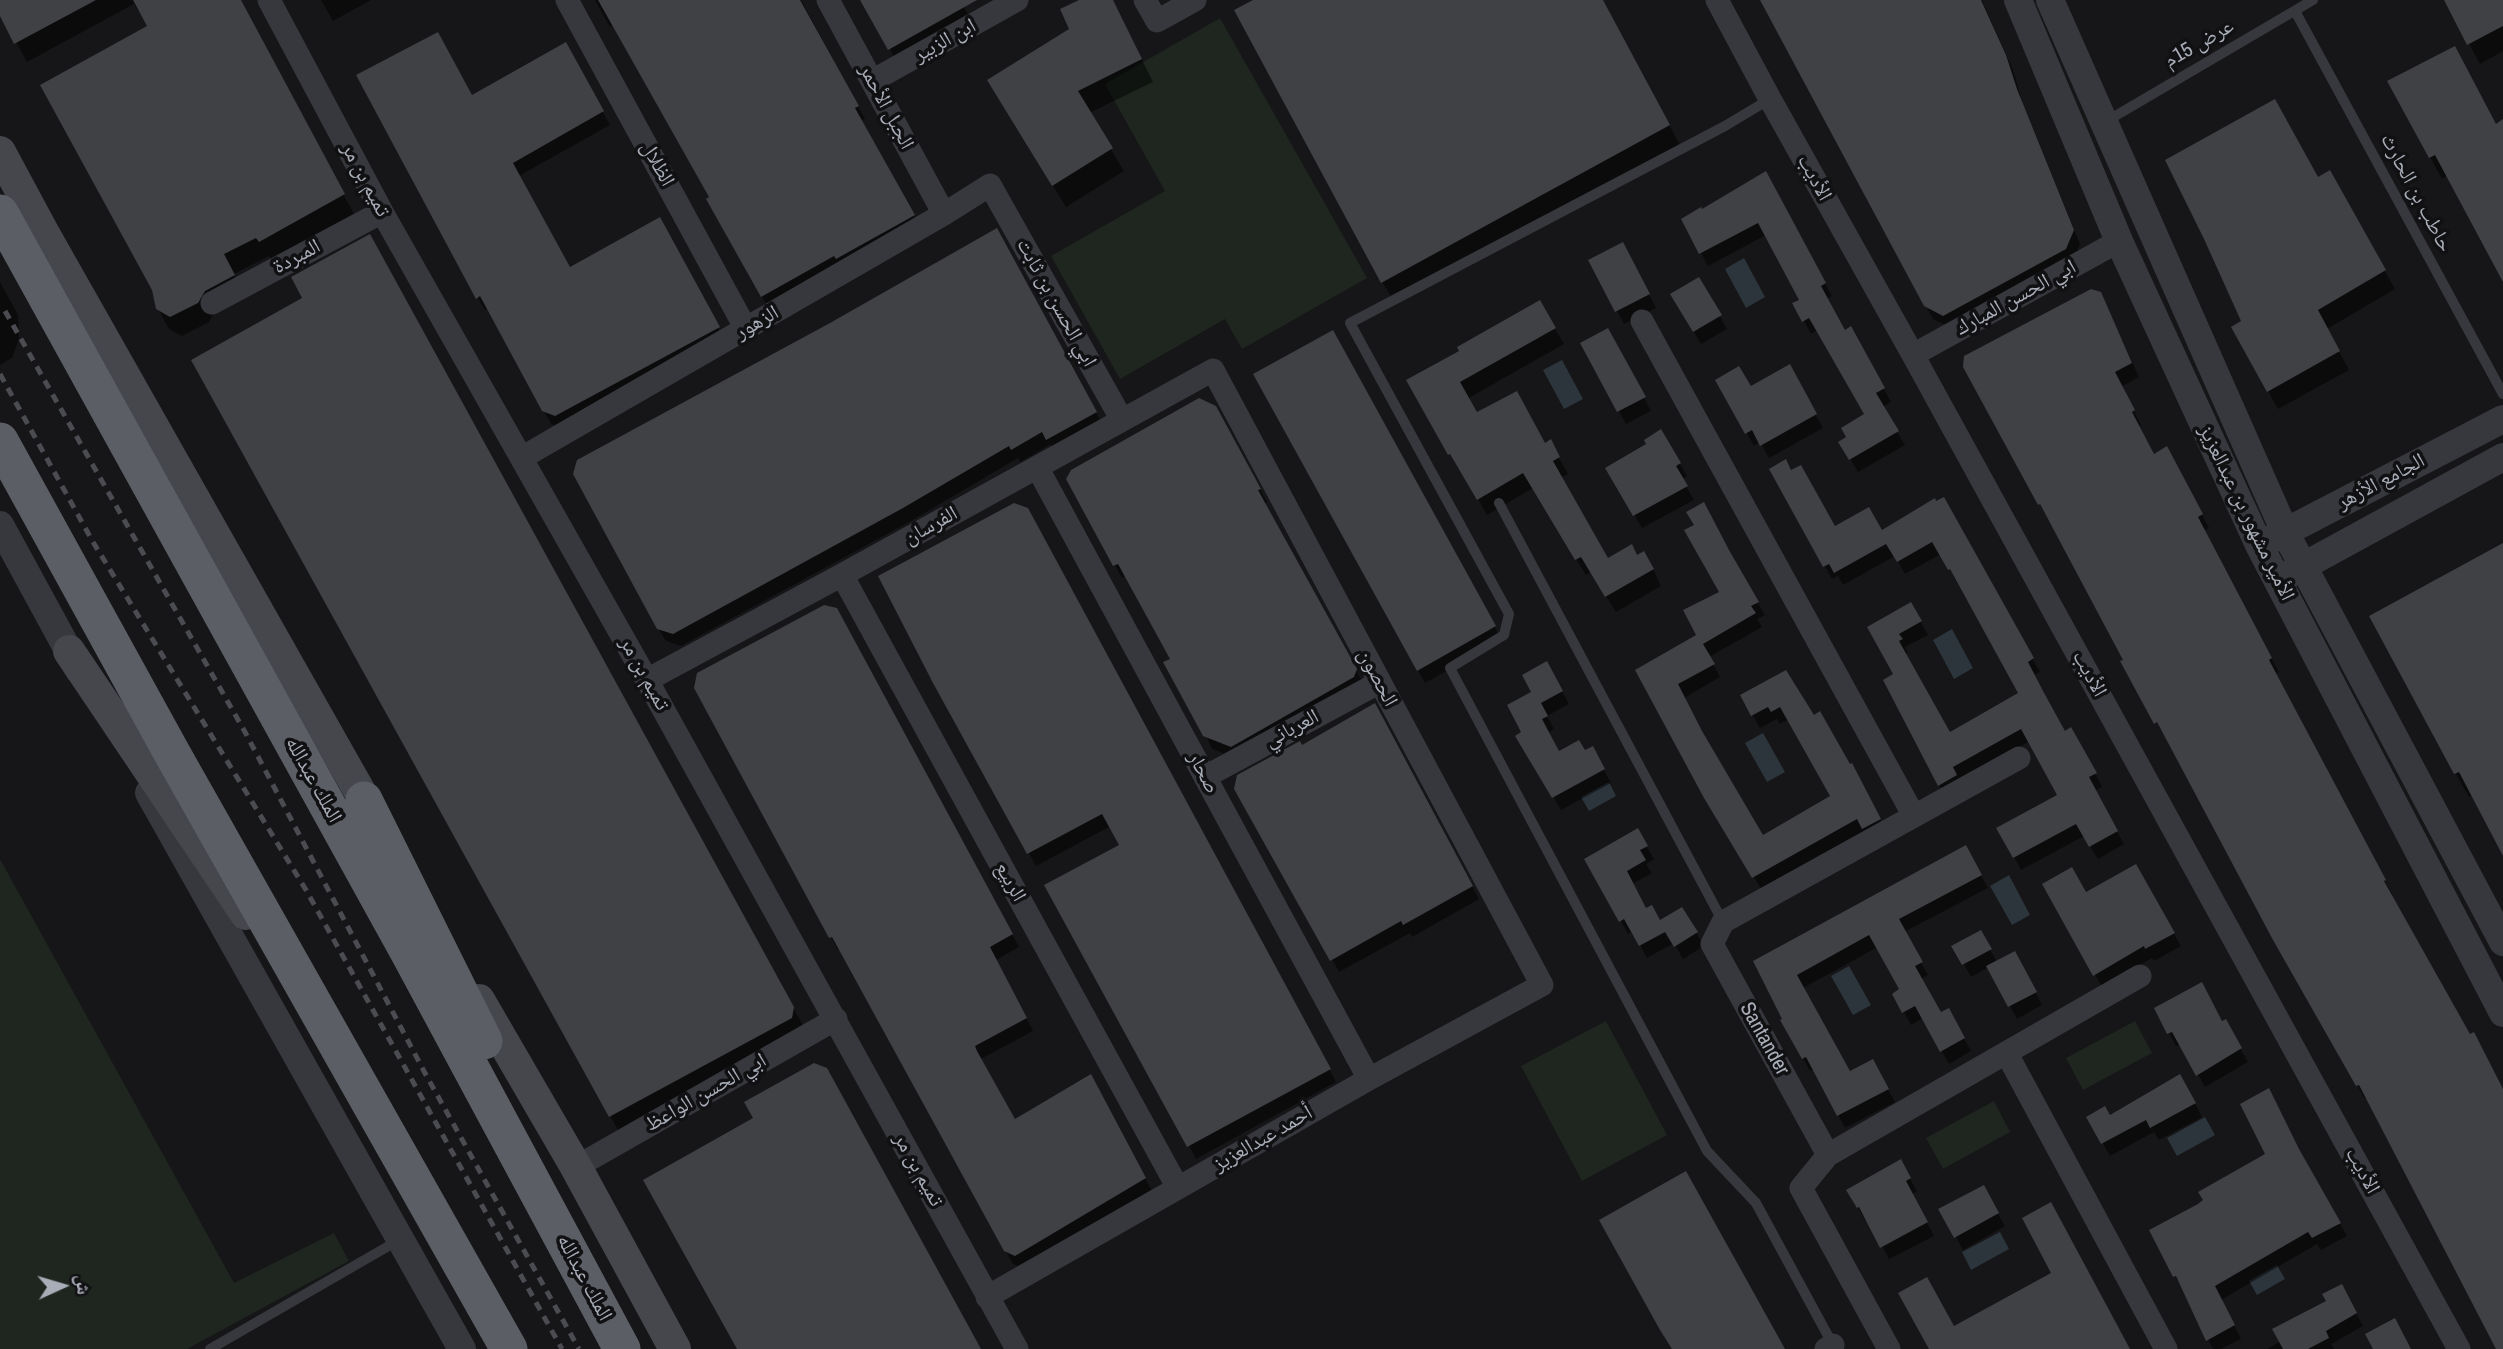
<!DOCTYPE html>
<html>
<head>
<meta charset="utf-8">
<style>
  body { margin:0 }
  #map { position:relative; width:2503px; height:1349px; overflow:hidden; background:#161618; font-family:"Archivo Narrow","Noto Naskh Arabic",sans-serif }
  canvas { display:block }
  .north { position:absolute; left:28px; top:1251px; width:70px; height:70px; -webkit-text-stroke:5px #111113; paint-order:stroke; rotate:86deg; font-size:19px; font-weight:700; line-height:28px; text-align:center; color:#a8adb8 }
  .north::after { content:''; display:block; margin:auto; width:24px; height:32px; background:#a8adb8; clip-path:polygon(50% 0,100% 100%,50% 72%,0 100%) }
</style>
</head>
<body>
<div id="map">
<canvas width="2503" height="1349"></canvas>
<div class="north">ش</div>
</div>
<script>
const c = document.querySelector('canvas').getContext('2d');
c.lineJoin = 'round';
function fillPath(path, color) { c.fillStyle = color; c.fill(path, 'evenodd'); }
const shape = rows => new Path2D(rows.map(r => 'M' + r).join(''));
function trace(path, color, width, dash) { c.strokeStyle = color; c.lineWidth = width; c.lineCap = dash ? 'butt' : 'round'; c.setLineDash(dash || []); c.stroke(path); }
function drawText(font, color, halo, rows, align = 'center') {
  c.font = font + ' "Archivo Narrow","Noto Naskh Arabic",sans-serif'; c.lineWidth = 7; c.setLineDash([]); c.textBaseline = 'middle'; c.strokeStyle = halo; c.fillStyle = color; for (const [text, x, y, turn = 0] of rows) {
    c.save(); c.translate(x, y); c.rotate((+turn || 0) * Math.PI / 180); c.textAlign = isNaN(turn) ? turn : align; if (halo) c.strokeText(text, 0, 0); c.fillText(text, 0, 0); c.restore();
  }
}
const green = shape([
  [1220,18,1367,278,1242,349,1225,319,1120,379,1051,256,1165,191,1105,84],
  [0,859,234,1283,334,1233,349,1261,187,1349,0,1349],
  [1606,1021,1667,1135,1582,1181,1521,1066],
  [2135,1021,2152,1053,2083,1090,2066,1058],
  [1994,1101,2010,1132,1943,1169,1926,1138]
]);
const water = shape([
  [1744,258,1765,297,1746,308,1725,269],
  [1562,360,1583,399,1564,409,1543,370],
  [1952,629,1973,668,1954,679,1933,640],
  [1763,733,1785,772,1767,782,1745,743],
  [1609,782,1616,796,1589,811,1581,797],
  [2009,875,2030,915,2012,925,1990,886],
  [1849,966,1871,1005,1853,1015,1831,976],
  [2205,1117,2215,1135,2177,1156,2167,1138],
  [2000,1232,2009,1249,1971,1270,1962,1252],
  [2277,1265,2285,1279,2257,1295,2249,1281]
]);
const shadow = shape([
  [0,0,239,0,354,214,271,260,269,256,234,274,244,295,215,310,209,322,182,336,169,329,158,309,149,27,140,10,138,11,134,4,27,62,0,13],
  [321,0,371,0,333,21],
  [595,0,801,0,865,119,861,121,921,228,769,309,708,200,712,198,613,25,610,27],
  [862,0,960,0,971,20,897,62],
  [1083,0,1112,0,1153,82,1089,113,1124,171,1066,207,1002,103,1071,29],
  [1256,0,1602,0,1680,145,1394,301,1382,282],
  [1763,0,1982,0,2013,70,2023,104,2080,244,2073,262,1951,328,1933,319],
  [2446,0,2503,0,2503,51,2480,64],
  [565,44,610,125,519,176,570,269,667,232,725,341,563,428,551,424,489,308,485,310,478,298,471,97],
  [2389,82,2496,126,2503,122,2503,279,2448,175,2442,179],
  [2330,173,2395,289,2327,329,2349,370,2278,409,2268,391,2243,322,2318,179],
  [1765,174,1832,296,1826,299,1844,332,1850,328,1891,402,1882,407,1905,445,1858,472,1841,443,1866,414,1818,330,1811,334,1804,321,1801,301,1766,235,1708,266,1683,219,1701,212],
  [1004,243,1103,425,1055,452,1051,444,1020,462,1018,458,911,521,681,646,666,641,658,628],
  [1630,257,1656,308,1624,324,1590,261],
  [1699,279,1727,329,1701,344,1672,294],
  [0,282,18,315,19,339,12,358,0,365],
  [2100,293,2139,377,2121,387,2141,425,2138,426,2154,456,2174,462,2209,528,2204,531,2279,672,2275,674,2392,894,2390,896,2503,1091,2503,1349,2497,1349,2367,1098,2365,1099,2319,1018,2196,790,2122,662,2125,660,1965,367],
  [1539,302,1564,344,1467,399,1476,415,1545,445,1550,442,1568,474,1561,478,1608,560,1637,557,1653,569,1661,586,1616,612,1591,572,1586,575,1533,488,1487,515,1461,469,1459,470,1409,381,1461,351],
  [1607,330,1651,411,1626,424,1582,344],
  [1332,332,1502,640,1425,683,1255,374],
  [1789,367,1823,428,1769,458,1760,442,1754,446,1718,381,1750,388],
  [1223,421,1267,502,1264,504,1363,683,1239,759,1212,749,1172,660,1126,576,1122,578,1068,479],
  [1661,432,1687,476,1682,479,1694,500,1642,528,1607,468,1649,445],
  [1771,470,1791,472,1835,528,1881,532,1943,499,2040,672,2034,675,2064,733,2071,729,2102,787,2095,791,2124,844,2098,859,2084,836,2021,870,1999,829,2059,796,2030,741,1958,781,1947,798,1939,785,1896,674,1869,628,1911,604,1928,635,1905,647,1908,653,1905,654,1949,734,2021,694,1941,554,1905,574,1895,556,1843,585,1838,576,1832,579],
  [1034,523,1336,1082,1196,1159,1139,1053,1121,846,1111,826,1036,866,935,682],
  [2503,545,2503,851,2473,794,2469,797,2456,774,2372,616],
  [1734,563,1765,615,1757,619,1762,627,1709,657,1720,677,1684,698,1708,745,1762,837,1832,797,1789,719,1780,724,1777,719,1760,728,1742,696,1785,673,1813,717,1858,778,1887,832,1761,889,1696,777,1638,671,1699,635],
  [844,623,1019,947,996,960,1033,1031,981,1059,983,1065,1015,1121,1098,1089,1152,1191,1023,1268,1013,1264,840,949,838,950,831,937],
  [1546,663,1569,704,1547,716,1554,729,1548,733,1559,753,1585,753,1599,761,1611,783,1561,810,1518,736,1524,733,1533,692],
  [1382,718,1479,899,1412,937,1410,933,1339,972,1236,789,1301,747],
  [1637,830,1654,859,1646,864,1652,873,1632,884,1646,910,1660,923,1682,909,1704,946,1683,959,1674,943,1647,958,1633,931,1628,934,1587,860],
  [457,841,789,1000,805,1029,622,1137],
  [1965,847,1988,888,1904,932,1928,975,1921,979,1941,1014,1948,1010,1971,1051,1949,1064,1923,1018,1911,1025,1894,994,1902,990,1878,947,1803,988,1849,1073,1872,1061,1895,1102,1845,1128,1814,1069,1810,1071,1782,1021,1785,1019,1755,962],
  [2136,866,2181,946,2154,961,2152,958,2102,987,2045,884,2085,895],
  [1980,932,1997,962,2022,966,2042,1005,2017,1019,1989,967,1971,977,1954,947],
  [2156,1009,2222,1023,2225,1022,2248,1062,2205,1087,2181,1044,2176,1046],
  [2180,1076,2202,1117,2159,1140,2154,1132,2110,1156,2089,1118,2109,1117],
  [2267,1155,2306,1164,2347,1236,2321,1250,2317,1244,2221,1300,2241,1339,2221,1349,2213,1349,2183,1288,2175,1276,2199,1205],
  [1900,1161,1917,1191,1912,1194,1934,1236,1889,1259,1868,1219,1865,1220,1848,1191],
  [1983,1187,2005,1226,1963,1250,1941,1209],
  [2341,1286,2363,1326,2331,1344,2334,1349,2267,1349,2281,1341,2328,1302]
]);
const building = shape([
  [0,0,96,0,14,44,0,16],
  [133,0,241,0,345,194,259,242,256,238,224,254,235,275,205,291,198,303,170,317,156,309,152,290,40,85,147,26],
  [598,0,800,0,859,106,855,108,915,215,836,259,834,256,761,297,706,199,709,197],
  [860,0,977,0,888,50],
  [1079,0,1113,0,1142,59,1078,91,1113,148,1052,186,987,80,1069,29,1060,9],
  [1253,0,1603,0,1670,125,1381,283,1234,10],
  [1760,0,1981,0,2006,55,2017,89,2074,230,2066,249,1943,316,1924,306],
  [2444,0,2503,0,2503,26,2467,45],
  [438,32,472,95,566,42,604,111,513,163,570,267,660,217,720,327,555,416,542,411,480,296,476,299,356,75],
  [2455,46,2496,124,2503,119,2503,282,2435,155,2429,158,2387,81],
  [2275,99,2318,177,2330,170,2386,270,2318,310,2340,351,2267,392,2231,327,2241,321,2204,239,2165,160],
  [1766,171,1826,283,1821,286,1845,330,1851,326,1885,388,1876,393,1899,431,1849,460,1838,442,1846,437,1841,428,1864,414,1809,318,1802,322,1792,303,1799,300,1758,223,1699,254,1681,219,1701,207,1702,209],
  [997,228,1097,412,1046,440,1042,432,1011,450,1009,446,903,508,673,634,657,629,573,474,577,460,830,323],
  [370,234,794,1007,792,1018,609,1117,191,360,302,298,291,277],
  [1623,242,1650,294,1615,312,1588,260],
  [1699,277,1722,315,1693,332,1670,294],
  [2091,289,2101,292,2132,363,2115,372,2135,410,2132,412,2154,454,2167,446,2203,514,2198,517,2272,658,2269,660,2386,880,2384,881,2470,1034,2474,1032,2503,1089,2503,1349,2496,1349,2359,1085,2356,1086,2273,940,2157,722,2154,724,2120,661,2123,660,2040,504,2038,505,1963,367,1964,356],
  [1540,300,1556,328,1460,382,1477,412,1517,391,1545,443,1551,439,1560,457,1553,461,1608,558,1632,544,1637,555,1644,551,1654,569,1605,597,1581,557,1575,560,1523,473,1477,500,1450,454,1448,455,1406,380,1459,351,1457,347],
  [1608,328,1646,397,1617,412,1580,343],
  [1333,330,1496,626,1417,671,1253,374],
  [1790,364,1817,414,1760,446,1752,430,1745,434,1715,380,1739,366,1751,386],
  [1199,398,1216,406,1261,489,1258,490,1357,669,1354,677,1231,747,1203,736,1163,662,1170,659,1118,564,1113,566,1066,479,1071,470],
  [1661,429,1681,463,1676,466,1688,486,1633,516,1605,468,1646,444,1644,440],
  [1786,459,1791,470,1801,465,1835,526,1869,507,1882,530,1935,498,1936,501,1944,497,2034,658,2028,662,2043,691,2065,731,2071,727,2097,773,2089,777,2118,831,2089,847,2076,824,2013,858,1996,828,2057,795,2021,729,1953,767,1957,775,1938,786,1883,680,1893,674,1867,627,1911,602,1922,621,1899,634,1903,639,1899,641,1950,732,2018,693,1950,569,1948,570,1932,542,1897,562,1886,544,1834,573,1829,564,1823,567,1769,469],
  [1704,502,1729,550,1759,602,1751,606,1756,613,1703,644,1715,664,1678,684,1702,731,1763,835,1830,796,1780,707,1771,712,1768,707,1751,716,1740,695,1786,670,1814,715,1820,711,1850,764,1852,763,1881,819,1862,829,1857,819,1752,878,1704,798,1635,670,1696,635,1683,610,1719,592,1684,530,1694,525,1686,512],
  [1014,503,1028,508,1331,1069,1187,1147,1044,885,1119,845,1102,814,1027,854,933,683,878,576],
  [2503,543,2503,856,2459,772,2454,774,2369,616],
  [824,605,837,608,1013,934,990,947,1027,1018,975,1046,977,1051,1015,1119,1091,1074,1146,1178,1015,1256,1004,1251,832,937,829,938,694,688,697,673],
  [1547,661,1563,691,1541,703,1548,716,1542,719,1559,751,1579,740,1585,750,1593,746,1605,769,1552,798,1515,736,1521,732,1507,705,1531,692,1522,675],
  [1375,703,1473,886,1403,925,1401,921,1330,961,1234,789,1237,775,1300,741,1302,745],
  [1638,828,1648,846,1640,850,1646,860,1627,871,1646,908,1652,905,1660,920,1682,907,1698,932,1674,947,1665,932,1639,946,1624,919,1619,922,1584,859],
  [1966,845,1982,875,1899,919,1923,962,1915,966,1941,1012,1949,1008,1965,1038,1940,1052,1915,1006,1902,1013,1892,994,1899,989,1869,935,1797,975,1850,1071,1873,1059,1889,1089,1837,1116,1806,1057,1802,1059,1780,1020,1782,1019,1753,961],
  [2136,864,2175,933,2145,949,2144,946,2093,976,2042,884,2072,867,2086,892],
  [1981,930,1992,949,1962,965,1951,946],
  [2015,951,2037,992,2008,1007,1986,966],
  [2202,982,2222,1021,2226,1019,2242,1048,2196,1076,2172,1032,2167,1034,2154,1008],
  [814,1063,827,1068,981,1349,737,1349,643,1180,753,1118,744,1102],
  [2180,1074,2196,1103,2150,1128,2146,1120,2101,1144,2086,1117,2105,1106,2110,1115],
  [2269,1088,2299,1149,2341,1223,2312,1238,2308,1232,2215,1286,2235,1325,2206,1341,2176,1276,2173,1277,2149,1230,2198,1204,2203,1200,2198,1192,2265,1154,2240,1104],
  [1901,1159,1911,1178,1906,1181,1928,1222,1880,1248,1859,1207,1857,1208,1846,1190],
  [1686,1171,1755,1295,1785,1349,1672,1349,1660,1330,1599,1220],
  [1984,1185,1999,1213,1954,1238,1938,1209],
  [2051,1202,2130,1349,1929,1349,1898,1293,1927,1277,1954,1326,2051,1273,2022,1218],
  [2342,1284,2357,1313,2326,1331,2329,1338,2308,1349,2283,1349,2272,1329,2326,1301,2322,1294],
  [2395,1318,2411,1349,2373,1349,2365,1334]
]);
const service = shape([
  [2295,11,2503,394],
  [1770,99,1725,126,1350,323,1509,614,1504,635,1450,668,1707,1151,1756,1203,1833,1345],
  [2105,122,2313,0],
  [1499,503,1723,922],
  [210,1349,399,1240]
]);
const minor = shape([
  [269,0,382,212,647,680,1017,1349],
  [567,0,746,329],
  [828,0,944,214],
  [1145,0,1157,21,1195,0],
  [1717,0,1770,99,1913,355,2459,1349],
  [872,81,1017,0],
  [212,303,382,212],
  [1642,321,1914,816],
  [1913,355,2119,241],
  [523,457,944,214,990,185,1122,420],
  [1037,467,1369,1079],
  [842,575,1178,1188],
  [647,680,842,575,1213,370,1542,985,1369,1079,987,1297],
  [1205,777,1380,682],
  [2007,1054,2166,1349],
  [1828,1155,1712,944,1723,922,2019,758],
  [576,1167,836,1019],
  [1826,1349,1833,1345],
  [1889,1349,1801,1188,1828,1155,2140,976]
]);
const tertiary = shape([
  [2018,0,2119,241,2259,545,2503,1013],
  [2050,0,2285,532,2503,942],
  [0,525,79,670],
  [2270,540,2503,419],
  [2289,574,2503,457],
  [149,793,462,1349]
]);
const secondary = shape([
  [0,152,43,232,377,822],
  [69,651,246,914],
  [479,1000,576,1167,675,1349]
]);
const trunk = shape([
  [0,213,409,953,622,1349],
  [0,441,173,755,509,1349],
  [364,800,484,1041]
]);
const rail = shape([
  [5,311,245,732,426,1075,579,1349],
  [0,374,93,542,306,890,562,1349]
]);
const streetNames = [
  ["ابن الزبير",945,41,-29],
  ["عرض 15م",2199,44,-30],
  ["الجبل الأحمر",886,107,62],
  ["الظلال",657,164,61],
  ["الأديب",1814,178,61],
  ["تميم بن مر",365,180,62],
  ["حاطب بن الحارث",2416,193,62],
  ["المبردة",297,257,-28],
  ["ابي الحسن المبارك",2016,298,-29],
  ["ابي الحسن بن ثابت",1056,303,61],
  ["الزهور",757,323,-30],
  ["الجامع الأزهر",2381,482,-28],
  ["الأمير مشهور بن عبدالعزيز",2246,513,64],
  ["الفرسان",931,526,-29],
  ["تميم بن مر",644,674,61],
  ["الأديب",2089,674,61],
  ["الحصون",1377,678,62],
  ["العرباني",1292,729,-28],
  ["صحار",1203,773,62],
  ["الملك عبدالله",313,780,61],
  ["الربيع",1010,882,61],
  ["Santander",1764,1039,61],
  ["ابي الحسن الواعظ",706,1093,-30],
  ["أحمد عبدالعزيز",1263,1139,-30],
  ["تميم بن مر",918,1170,61],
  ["الأديب",2362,1171,61],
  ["الملك عبدالله",584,1278,62]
];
fillPath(green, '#1e261f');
fillPath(water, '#2c353c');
fillPath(shadow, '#0007');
fillPath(building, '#404145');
trace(service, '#37383d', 10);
trace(minor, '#37383d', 23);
trace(tertiary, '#37383d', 28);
trace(secondary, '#45474d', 32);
trace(trunk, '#5b5e65', 37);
trace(rail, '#4a4c52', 5, [9, 7]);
drawText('21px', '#a8adb8', '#111113', streetNames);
</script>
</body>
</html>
